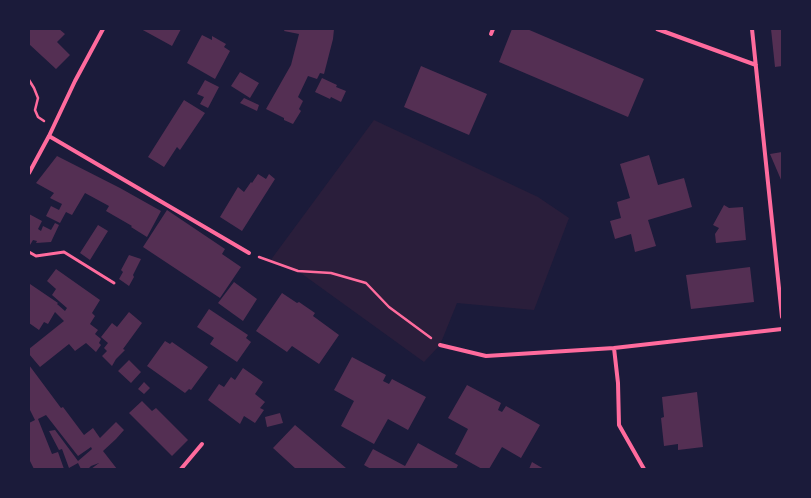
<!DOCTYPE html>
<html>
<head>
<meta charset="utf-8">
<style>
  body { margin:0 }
  #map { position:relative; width:811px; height:498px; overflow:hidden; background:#1b1b3a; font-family:Poppins,sans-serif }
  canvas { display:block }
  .frame { position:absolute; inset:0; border:30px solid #1b1b3a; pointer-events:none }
</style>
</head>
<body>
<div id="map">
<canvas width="811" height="498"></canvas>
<div class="frame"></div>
</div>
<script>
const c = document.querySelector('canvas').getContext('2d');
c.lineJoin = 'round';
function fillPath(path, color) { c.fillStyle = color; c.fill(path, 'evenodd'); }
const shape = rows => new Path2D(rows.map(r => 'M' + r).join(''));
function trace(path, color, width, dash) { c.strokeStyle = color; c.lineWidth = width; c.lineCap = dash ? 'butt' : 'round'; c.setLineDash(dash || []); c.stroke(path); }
const green = shape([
  [374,120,538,197,569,218,534,310,457,303,440,345,424,362,298,271,270,261]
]);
const building = shape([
  [29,29,59,29,65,34,57,42,70,55,56,69,29,44],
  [141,29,181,29,172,46],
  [285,29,334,29,333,39,324,74,320,73,317,79,308,76,298,97,303,101,299,109,301,111,293,124,284,120,284,118,266,109,291,65,299,34,284,31],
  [512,29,527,29,644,79,628,117,499,62],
  [771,29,782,29,782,66,775,67],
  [202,35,212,40,212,36,226,44,224,47,230,51,215,79,187,63],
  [421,66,487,94,469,135,404,107],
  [240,72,259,83,250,98,231,86],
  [322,78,337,85,336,87,346,91,341,102,331,97,330,99,315,92],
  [205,80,219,87,208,108,200,104,204,97,197,94],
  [244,98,259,105,257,111,240,103],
  [184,100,205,113,180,150,177,147,164,167,148,157],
  [782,152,782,182,770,154],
  [649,155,658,185,684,178,692,207,648,220,656,246,635,252,631,234,615,239,610,221,621,218,617,202,630,198,620,164],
  [57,156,120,188,161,211,147,237,131,227,132,226,106,211,109,206,85,193,72,215,66,212,60,223,46,216,51,206,59,210,62,204,50,198,54,193,36,183],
  [258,174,266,179,269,174,275,179,242,231,220,217,238,187,244,192,251,182,252,183],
  [724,205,729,208,743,207,746,240,716,243,715,234,719,228,713,225],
  [167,210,225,249,222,254,241,267,220,298,143,247],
  [29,214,42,221,38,229,41,231,43,226,51,230,55,223,59,225,51,242,36,243,37,241,33,240,30,245,29,245],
  [98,225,108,231,90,260,80,253],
  [129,255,141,259,133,275,134,277,129,286,119,279,123,272,121,270],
  [750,267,754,302,691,309,686,275],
  [56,269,100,300,92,313,95,316,90,324,98,330,95,334,101,339,99,343,101,345,96,352,86,343,75,351,69,344,40,367,29,354,29,349,64,321,55,312,48,324,44,322,39,330,29,323,29,286,30,284,58,303,57,304,65,311,67,308,52,295,56,289,47,281],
  [234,282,257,299,243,321,218,303],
  [282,293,297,303,299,302,315,313,313,316,339,335,319,364,292,346,287,352,256,331],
  [209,309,248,335,246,338,251,342,237,362,210,344,214,338,197,327],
  [129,312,142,323,123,349,125,350,116,359,112,366,102,356,107,351,104,348,108,343,101,337,112,323,117,327],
  [165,341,170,344,172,342,208,367,191,390,189,389,185,393,147,366],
  [352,357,386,375,383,381,389,384,392,379,426,397,408,430,388,419,374,444,341,426,354,401,334,390],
  [129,360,141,372,131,383,118,371],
  [29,365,61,408,63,407,84,435,93,428,100,438,116,422,124,430,116,439,103,451,117,469,91,469,99,463,91,466,88,469,81,469,78,463,69,468,62,449,59,450,49,431,55,430,78,461,92,449,91,447,78,456,46,415,38,419,52,454,58,452,64,469,34,469,29,459,29,423,35,420,29,408],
  [243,368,263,382,255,394,265,402,260,408,264,410,255,423,244,416,240,424,208,400,219,384,224,387,231,377,235,380],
  [144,382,150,388,144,394,138,389],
  [467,385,501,403,498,410,502,412,506,406,540,425,521,458,502,447,489,469,482,469,455,454,468,429,448,418],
  [697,392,703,447,678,450,678,444,664,446,661,418,664,417,662,397],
  [142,401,152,411,156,408,188,440,172,456,129,413],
  [280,413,283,423,267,427,265,417],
  [295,425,346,468,345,469,296,469,273,448],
  [418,443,458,465,456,469,371,469,364,465,373,449,405,466],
  [532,462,544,469,529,469]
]);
const path = shape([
  [29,80,34,88,38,98,35,110,38,117,44,121],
  [259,257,298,271,331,273,366,283,389,307,431,338]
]);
const service = shape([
  [29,252,36,256,64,252,114,283]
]);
const minor = shape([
  [657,29,756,65],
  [752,29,782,317],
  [491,34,493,29],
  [49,136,249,253],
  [29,173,49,136,75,81,103,29],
  [440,345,486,356,614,348,782,329],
  [614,348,618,383,619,425,644,469],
  [181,469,202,444]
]);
fillPath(green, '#2a1e3b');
fillPath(building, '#542f53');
trace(path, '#ff6b9d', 2.5);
trace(service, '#ff6b9d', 3);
trace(minor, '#ff6b9d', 4);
</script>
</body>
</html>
